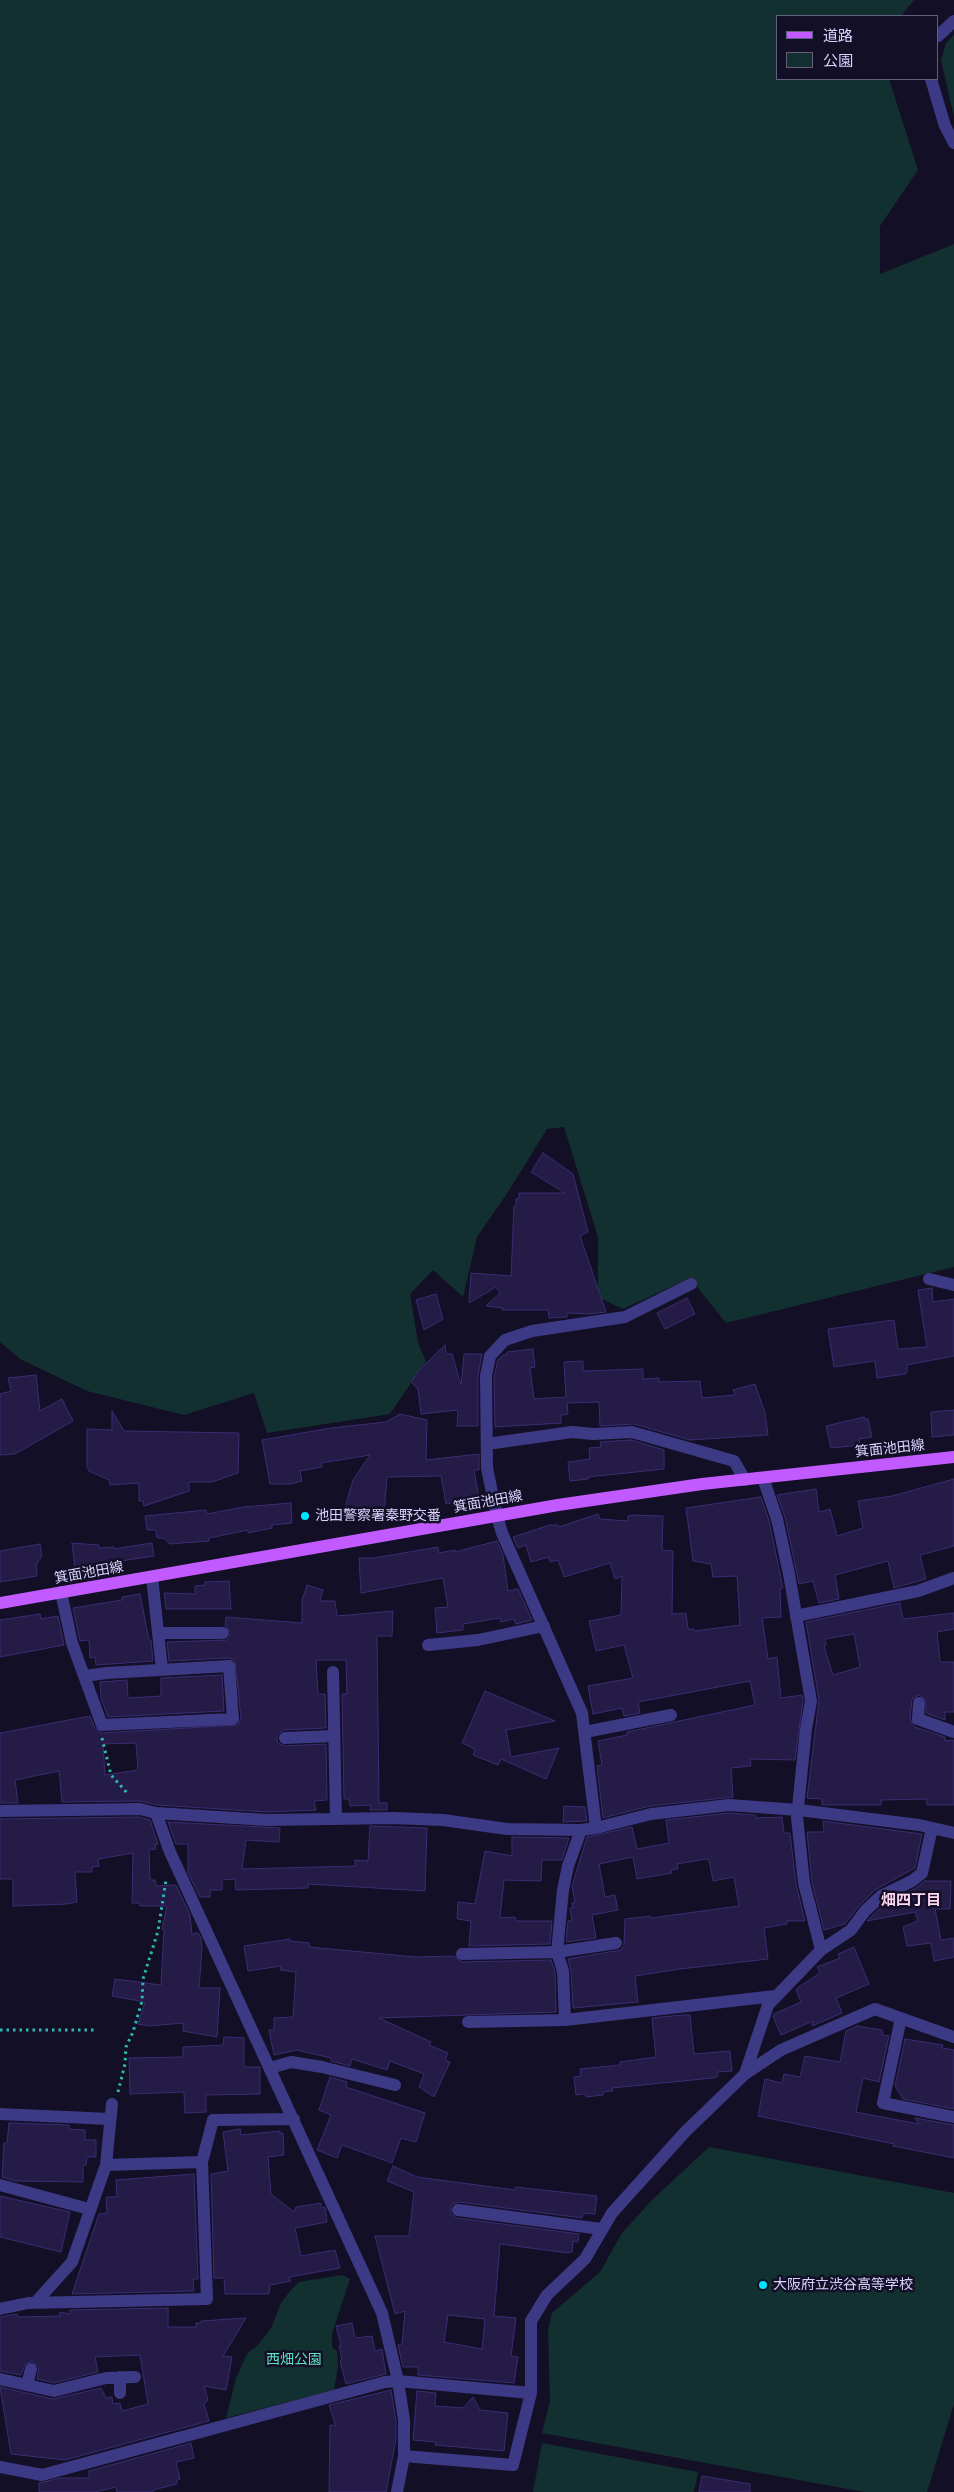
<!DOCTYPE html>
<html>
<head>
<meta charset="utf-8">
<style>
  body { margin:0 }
  #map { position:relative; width:954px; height:2492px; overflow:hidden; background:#130f26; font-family:"Fira Sans Condensed","Noto Sans JP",sans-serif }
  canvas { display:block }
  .legend { position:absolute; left:776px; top:15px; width:162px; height:65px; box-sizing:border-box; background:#130f26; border:1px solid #625e7d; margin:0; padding:6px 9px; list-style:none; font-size:15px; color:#d9d4ff }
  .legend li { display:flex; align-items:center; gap:10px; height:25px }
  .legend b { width:25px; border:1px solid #625e7d }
</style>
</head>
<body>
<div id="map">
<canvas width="954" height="2492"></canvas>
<ul class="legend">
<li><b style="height:6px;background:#c25bff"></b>道路</li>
<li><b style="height:14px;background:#12302f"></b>公園</li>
</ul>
</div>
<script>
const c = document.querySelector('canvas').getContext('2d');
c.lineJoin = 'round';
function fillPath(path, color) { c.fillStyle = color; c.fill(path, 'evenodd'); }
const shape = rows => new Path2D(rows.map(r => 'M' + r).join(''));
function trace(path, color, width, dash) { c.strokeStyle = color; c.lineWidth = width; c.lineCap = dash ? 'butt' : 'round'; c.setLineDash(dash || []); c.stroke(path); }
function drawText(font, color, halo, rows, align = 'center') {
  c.font = font + ' "Fira Sans Condensed","Noto Sans JP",sans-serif'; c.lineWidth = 5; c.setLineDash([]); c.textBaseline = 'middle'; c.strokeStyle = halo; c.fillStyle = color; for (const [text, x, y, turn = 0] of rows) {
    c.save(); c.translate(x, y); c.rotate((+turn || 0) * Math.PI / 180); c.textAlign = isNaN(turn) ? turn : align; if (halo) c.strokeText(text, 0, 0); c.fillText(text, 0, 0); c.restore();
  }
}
const green = shape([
  [0,0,914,0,901,16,778,16,778,79,889,79,918,170,880,226,880,274,954,244,954,1267,726,1323,690,1278,623,1309,598,1297,598,1237,564,1127,547,1129,508,1192,477,1237,463,1297,433,1270,410,1294,418,1343,426,1361,390,1414,267,1433,254,1393,184,1415,87,1391,20,1359,0,1342],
  [954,35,954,117,941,60,946,43],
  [709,2147,954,2193,954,2404,927,2492,864,2492,542,2433,550,2401,548,2330,552,2313,600,2272,622,2233,653,2199],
  [342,2275,350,2279,332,2334,332,2347,337,2351,338,2367,334,2390,226,2418,236,2378,247,2354,259,2344,271,2328,281,2303,291,2290,299,2282],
  [542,2443,698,2472,694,2492,533,2492]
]);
const building = shape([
  [543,1153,573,1174,588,1232,580,1236,606,1312,588,1314,567,1313,567,1317,549,1318,548,1310,502,1310,503,1308,486,1306,500,1293,496,1287,469,1303,471,1273,511,1276,514,1206,516,1206,516,1199,519,1198,519,1193,565,1193,531,1172,543,1153],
  [932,1288,933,1302,954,1299,954,1356,907,1365,907,1372,905,1374,877,1378,875,1361,834,1367,828,1329,894,1320,898,1349,927,1347,918,1290,932,1288],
  [436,1294,443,1319,424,1330,416,1300,436,1294],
  [687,1298,695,1314,665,1329,657,1313,687,1298],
  [445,1345,446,1354,452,1354,461,1385,464,1354,482,1354,478,1376,478,1426,457,1426,458,1410,421,1414,418,1389,411,1382,420,1369,445,1345],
  [533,1349,535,1367,530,1368,534,1399,566,1397,564,1362,583,1361,583,1371,643,1369,643,1379,659,1378,659,1382,700,1381,702,1398,735,1395,733,1390,755,1384,765,1413,768,1435,690,1440,634,1424,600,1426,599,1402,567,1403,568,1414,561,1415,561,1423,495,1427,494,1377,498,1360,503,1355,507,1355,507,1352,533,1349],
  [36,1375,40,1411,62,1399,73,1421,15,1454,0,1455,0,1394,11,1391,8,1378,36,1375],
  [954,1410,954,1435,932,1437,931,1412,954,1410],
  [112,1411,124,1431,239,1433,238,1473,212,1482,189,1482,189,1491,144,1506,143,1501,139,1501,139,1483,110,1485,109,1480,89,1471,87,1467,87,1429,112,1430,112,1411],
  [400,1414,427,1420,426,1460,479,1454,479,1470,474,1470,479,1498,446,1504,441,1476,387,1477,384,1514,344,1511,353,1480,370,1455,321,1463,322,1467,300,1471,302,1481,290,1484,270,1484,262,1440,331,1428,386,1422,400,1414],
  [864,1417,864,1419,868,1419,872,1437,859,1439,860,1445,831,1448,826,1426,864,1417],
  [631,1440,664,1450,664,1469,588,1477,588,1479,570,1481,568,1462,590,1459,589,1448,601,1447,600,1442,631,1440],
  [954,1479,954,1546,920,1555,926,1579,894,1588,888,1561,835,1575,839,1599,819,1603,813,1581,799,1584,785,1517,777,1495,816,1489,819,1512,830,1509,837,1536,863,1528,858,1501,892,1496,954,1479],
  [761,1497,769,1521,783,1588,780,1589,781,1617,762,1618,768,1659,777,1657,781,1698,802,1695,803,1701,795,1760,750,1759,751,1766,731,1768,733,1797,650,1806,603,1818,597,1766,602,1765,598,1741,627,1735,627,1732,755,1705,750,1681,638,1702,640,1713,624,1716,622,1708,593,1714,588,1686,633,1678,624,1645,596,1651,589,1621,621,1615,622,1576,615,1579,610,1563,564,1577,558,1560,550,1562,549,1557,531,1562,526,1545,518,1548,513,1537,550,1525,558,1525,559,1527,598,1514,600,1519,628,1521,628,1516,632,1515,663,1516,662,1550,673,1551,672,1614,686,1613,688,1629,694,1629,695,1631,740,1625,737,1576,713,1577,711,1564,693,1561,686,1508,761,1497],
  [291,1503,292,1523,272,1525,272,1528,248,1533,248,1530,209,1538,209,1541,170,1544,163,1538,157,1538,156,1530,147,1530,145,1516,206,1510,207,1514,243,1507,291,1503],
  [497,1541,503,1555,508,1591,518,1589,532,1620,516,1624,514,1619,501,1622,500,1618,463,1624,463,1630,437,1633,435,1608,448,1607,443,1578,361,1593,359,1558,374,1558,438,1547,439,1553,455,1550,455,1552,497,1541],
  [72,1543,99,1545,99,1548,114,1547,114,1549,152,1543,154,1556,75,1568,72,1543],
  [40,1544,42,1556,36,1565,37,1576,0,1582,0,1551,40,1544],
  [229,1581,231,1609,166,1609,164,1593,195,1594,195,1586,205,1585,205,1582,229,1581],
  [307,1585,323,1590,320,1601,335,1601,337,1616,393,1611,392,1636,377,1636,379,1803,387,1803,387,1810,370,1810,371,1805,350,1806,349,1799,344,1799,342,1694,347,1694,346,1660,316,1660,318,1694,325,1694,326,1728,284,1730,278,1734,277,1738,278,1743,285,1746,326,1744,327,1800,314,1801,316,1810,267,1812,157,1805,140,1801,62,1802,59,1771,15,1780,18,1803,0,1803,0,1733,90,1716,95,1728,102,1733,238,1725,241,1718,235,1661,229,1658,169,1661,167,1642,227,1640,231,1633,225,1625,226,1617,302,1623,302,1600,307,1585],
  [136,1743,138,1770,105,1775,103,1744,136,1743],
  [140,1594,149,1640,151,1640,153,1661,96,1665,95,1657,90,1658,89,1640,80,1641,73,1608,122,1600,122,1597,140,1594],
  [900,1603,903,1619,954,1613,954,1629,937,1632,940,1662,954,1662,954,1712,945,1712,945,1720,926,1713,926,1700,919,1695,912,1699,910,1718,915,1727,945,1737,945,1741,954,1740,954,1805,927,1805,927,1799,881,1800,881,1805,822,1805,822,1799,807,1798,819,1700,806,1622,900,1603],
  [854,1634,860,1667,833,1675,824,1646,826,1645,825,1639,854,1634],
  [40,1614,41,1619,58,1616,64,1645,0,1657,0,1620,40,1614],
  [222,1675,224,1711,108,1717,101,1698,100,1682,127,1680,128,1698,161,1696,161,1678,222,1675],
  [485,1691,555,1721,506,1730,511,1757,559,1748,546,1779,501,1759,498,1765,473,1755,475,1749,462,1743,485,1691],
  [564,1806,585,1807,587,1821,563,1822,564,1806],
  [729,1813,755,1815,756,1818,782,1817,784,1833,790,1833,796,1884,805,1921,787,1921,787,1924,764,1928,768,1959,680,1969,635,1976,638,2002,573,2008,571,1971,568,1959,621,1950,624,1945,625,1919,650,1916,651,1918,739,1906,734,1877,713,1881,709,1860,706,1859,677,1864,678,1869,671,1870,672,1873,637,1879,633,1857,599,1864,605,1897,615,1895,618,1910,592,1915,596,1938,566,1942,568,1921,572,1920,570,1908,573,1908,572,1903,575,1903,572,1886,587,1837,632,1827,637,1849,669,1843,666,1820,729,1813],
  [139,1817,150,1820,158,1844,155,1844,156,1849,149,1850,150,1880,155,1880,156,1886,176,1885,190,1915,192,1934,198,1933,201,1938,202,1948,199,1988,220,1988,217,2037,183,2031,183,2023,149,2026,138,2024,145,2002,112,1996,115,1979,161,1985,164,1929,162,1929,167,1906,140,1906,139,1903,132,1903,133,1853,98,1859,99,1866,92,1867,92,1872,75,1872,77,1902,67,1904,13,1906,13,1881,11,1879,0,1879,0,1819,139,1817],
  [823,1821,922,1834,915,1868,875,1890,859,1906,845,1924,824,1930,812,1882,807,1832,824,1832,823,1821],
  [168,1822,280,1828,279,1842,246,1840,242,1869,355,1866,355,1860,368,1861,370,1826,427,1828,425,1891,308,1884,308,1888,236,1890,235,1879,222,1880,222,1890,210,1890,210,1897,200,1897,188,1873,188,1844,176,1844,168,1822],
  [512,1837,569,1838,562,1860,542,1860,541,1881,504,1880,500,1918,515,1917,516,1921,552,1921,550,1944,469,1946,471,1921,457,1919,458,1902,475,1904,485,1851,512,1856,512,1837],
  [925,1881,951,1881,950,1909,935,1909,941,1940,954,1938,954,1957,934,1961,931,1943,907,1946,903,1927,918,1921,915,1912,867,1921,886,1903,916,1888,925,1881],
  [290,1939,290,1941,309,1943,309,1947,416,1957,454,1956,462,1962,551,1960,555,1972,556,2012,379,2018,431,2042,429,2045,448,2053,445,2060,450,2062,434,2097,419,2087,424,2074,390,2061,387,2070,352,2059,350,2066,331,2061,331,2058,297,2050,274,2055,269,2030,274,2030,274,2018,293,2017,296,1972,280,1970,281,1966,248,1971,244,1946,290,1939],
  [854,1947,869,1984,836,1998,842,2013,812,2026,813,2021,781,2035,773,2016,774,2014,801,2002,796,1989,820,1973,817,1967,840,1958,838,1954,854,1947],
  [682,2015,690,2015,694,2054,730,2051,732,2071,717,2072,718,2076,713,2078,612,2088,613,2091,603,2092,603,2095,586,2097,586,2094,576,2095,574,2077,581,2076,580,2069,620,2065,620,2062,656,2057,652,2018,682,2015],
  [857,2026,882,2030,883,2035,889,2036,879,2082,863,2078,856,2112,919,2124,915,2118,954,2125,954,2158,893,2146,894,2144,758,2116,765,2079,782,2083,784,2074,800,2077,805,2056,840,2062,846,2031,857,2026],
  [224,2037,244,2038,244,2067,260,2067,260,2094,206,2095,206,2112,185,2113,184,2092,130,2094,129,2058,183,2057,183,2047,223,2045,224,2037],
  [905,2039,943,2045,942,2048,954,2050,954,2109,903,2099,895,2086,905,2039],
  [330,2077,347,2082,346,2087,425,2113,416,2142,401,2138,392,2163,342,2145,337,2158,317,2150,331,2115,319,2110,330,2077],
  [9,2123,69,2125,69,2129,85,2130,85,2140,96,2140,96,2157,87,2157,86,2165,83,2165,83,2182,15,2181,2,2177,4,2143,7,2143,9,2123],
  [240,2129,241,2135,280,2131,280,2134,283,2133,284,2155,268,2157,271,2194,294,2212,296,2207,321,2203,321,2208,325,2207,327,2222,295,2228,301,2256,335,2250,340,2268,289,2277,291,2281,270,2285,269,2294,225,2294,224,2278,214,2278,211,2174,228,2171,223,2132,240,2129],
  [393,2166,417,2177,515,2190,516,2187,597,2196,595,2214,583,2213,582,2218,459,2202,451,2205,451,2214,457,2218,579,2234,578,2242,573,2241,572,2252,568,2253,500,2244,494,2316,516,2318,511,2356,518,2357,514,2383,418,2375,418,2367,403,2367,398,2345,402,2344,405,2311,395,2314,375,2236,409,2236,414,2192,387,2181,393,2166],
  [448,2315,485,2319,482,2349,444,2342,448,2315],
  [194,2174,198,2279,193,2279,194,2291,72,2294,99,2214,107,2213,106,2197,117,2197,116,2180,194,2174],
  [0,2196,70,2212,61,2252,0,2237,0,2196],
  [168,2308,168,2327,196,2327,196,2323,201,2323,201,2321,246,2318,223,2356,232,2357,226,2390,204,2386,208,2400,204,2404,209,2421,65,2460,11,2454,0,2387,53,2399,101,2388,106,2398,112,2397,113,2404,120,2403,122,2411,148,2404,140,2355,95,2357,98,2372,54,2383,37,2379,39,2367,32,2361,25,2364,21,2375,0,2371,0,2317,17,2314,18,2317,60,2316,60,2312,70,2314,70,2310,168,2308],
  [352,2323,355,2338,372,2336,375,2351,382,2349,386,2374,346,2384,340,2361,342,2359,339,2346,341,2345,336,2326,352,2323],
  [391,2390,396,2421,396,2439,386,2492,329,2492,330,2425,336,2426,329,2405,391,2390],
  [417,2391,436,2393,435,2406,463,2408,473,2397,480,2410,508,2413,504,2451,435,2445,436,2442,413,2440,417,2391],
  [191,2443,194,2458,176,2462,180,2479,177,2480,177,2484,153,2490,153,2492,117,2492,116,2487,95,2492,39,2492,39,2483,60,2478,89,2478,89,2471,191,2443],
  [702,2476,750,2484,750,2492,699,2492,702,2476]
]);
const path = shape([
  [102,1738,111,1775,128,1794],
  [0,2030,97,2030],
  [118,2092,125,2064,126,2047,133,2032,142,2001,143,1979,158,1931,166,1880]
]);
const minor = shape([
  [938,36,954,21],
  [931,79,945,126,954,143],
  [929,1279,954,1285],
  [487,1444,572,1432,593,1434,632,1432,734,1461,745,1480],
  [763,1478,777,1519,789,1574,811,1701,806,1729,797,1817,804,1883,821,1950],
  [152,1577,162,1669],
  [61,1592,72,1643,102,1725,233,1719,229,1666,107,1673,84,1676],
  [796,1616,918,1591,954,1578],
  [159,1633,223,1633],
  [428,1645,478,1640,544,1626],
  [333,1672,336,1819],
  [919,1703,918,1719,954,1732],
  [585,1732,671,1715],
  [285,1738,334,1736],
  [0,1811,140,1809,156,1813,267,1820,393,1818,443,1820,507,1829,581,1830,596,1828,651,1814,729,1805,799,1810,919,1825,954,1833],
  [156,1813,170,1852,382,2313,398,2381,404,2420,404,2456,397,2492],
  [596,1828,582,1713,502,1533,497,1516,487,1468,486,1376,490,1356,505,1340,532,1331,625,1317,691,1284],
  [462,1954,557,1952,616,1943],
  [901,2018,883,2103,954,2117],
  [565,2020,563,1971,557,1952,563,1890,568,1866,581,1830],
  [468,2022,565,2020,775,1996],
  [270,2068,291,2062,322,2067,395,2085],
  [745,2074,768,2005,821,1950,851,1930,865,1911,881,1896,912,1881,922,1873,932,1828],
  [0,2114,110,2119],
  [106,2165,112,2104],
  [0,2185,89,2209],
  [458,2210,601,2229],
  [35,2303,72,2262,106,2165,202,2162],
  [0,2309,28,2303,207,2299,202,2162,213,2120,294,2119],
  [0,2379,54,2391,106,2378,135,2377],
  [27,2385,31,2369],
  [120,2393,120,2377],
  [404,2456,513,2465,531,2393,531,2321,547,2295,585,2259,612,2213,685,2132,745,2074,781,2050,875,2009,954,2037],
  [0,2467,42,2475,385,2382,398,2381,531,2393]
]);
const major = shape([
  [0,1603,558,1505,702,1484,954,1457]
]);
const markers = [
  [305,1516,5,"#00e5ff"],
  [763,2285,5,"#00e5ff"]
];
const streetNames = [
  ["箕面池田線",890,1449,-6],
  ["箕面池田線",488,1502,-10],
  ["箕面池田線",89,1573,-10]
];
const poiNames = [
  ["池田警察署秦野交番",315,1516],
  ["大阪府立渋谷高等学校",773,2285]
];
const parkNames = [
  ["西畑公園",294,2360]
];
const neighbourhoodNames = [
  ["畑四丁目",911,1901]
];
fillPath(green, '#12302f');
fillPath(building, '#241b47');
trace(building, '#3b2d73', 1);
trace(path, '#2fb8b0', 3, [2.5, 4]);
trace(minor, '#3d3a85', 12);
trace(major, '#c25bff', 12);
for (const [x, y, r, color] of markers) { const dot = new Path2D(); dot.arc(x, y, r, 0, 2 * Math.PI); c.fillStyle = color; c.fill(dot); trace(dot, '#130f26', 2); }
drawText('14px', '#d9d4ff', '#130f26', streetNames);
drawText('14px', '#d9d4ff', '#130f26', poiNames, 'left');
drawText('14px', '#5fe0c0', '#130f26', parkNames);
drawText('bold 15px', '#ffd6f0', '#130f26', neighbourhoodNames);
</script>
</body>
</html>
